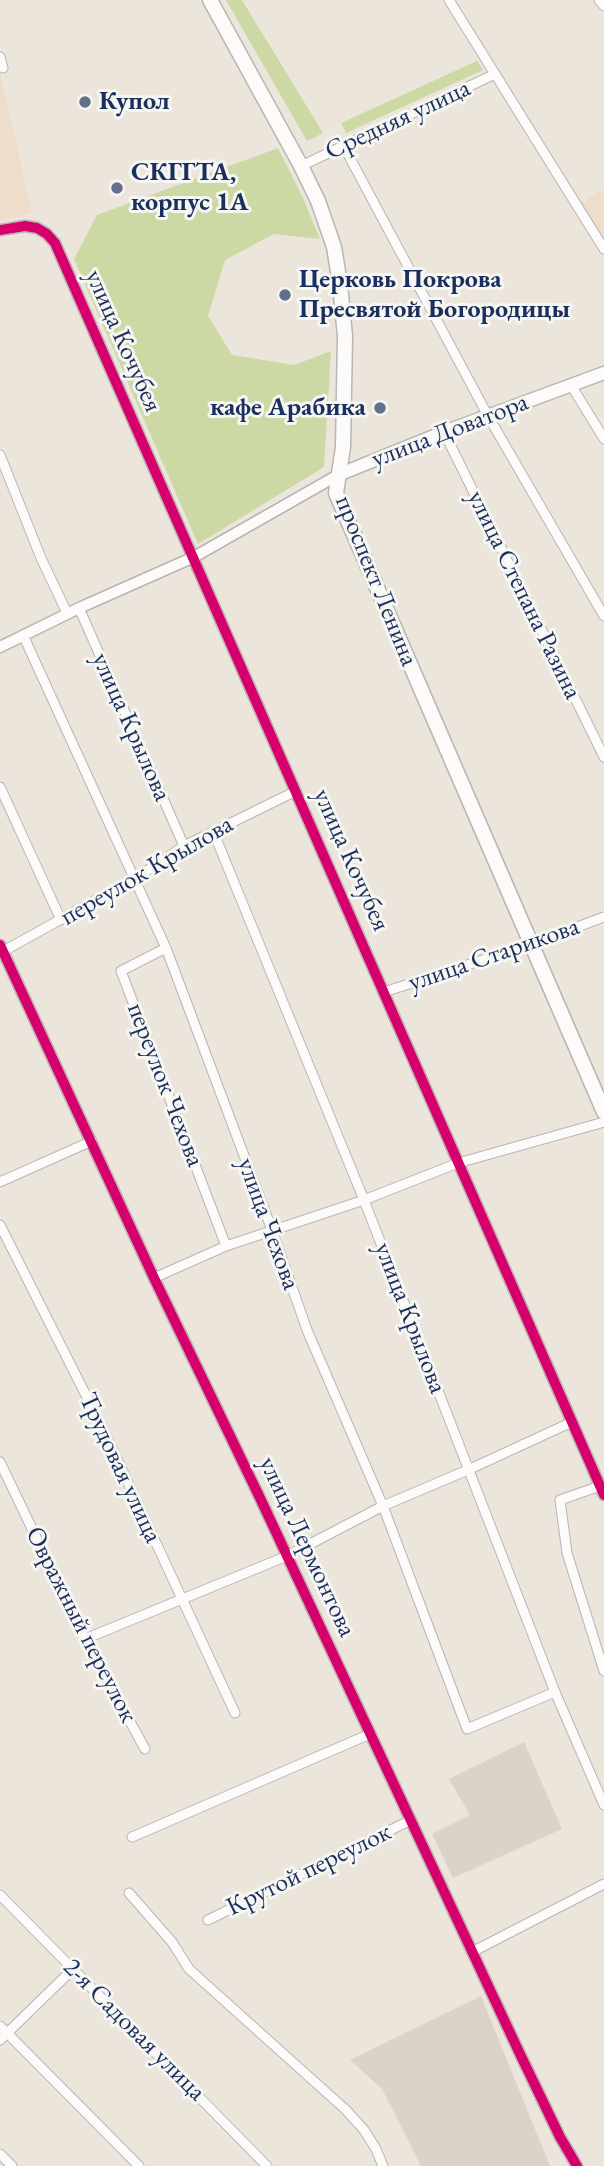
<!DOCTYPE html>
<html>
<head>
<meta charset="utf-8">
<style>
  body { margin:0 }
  canvas { display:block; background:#ece5db }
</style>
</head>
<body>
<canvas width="604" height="2166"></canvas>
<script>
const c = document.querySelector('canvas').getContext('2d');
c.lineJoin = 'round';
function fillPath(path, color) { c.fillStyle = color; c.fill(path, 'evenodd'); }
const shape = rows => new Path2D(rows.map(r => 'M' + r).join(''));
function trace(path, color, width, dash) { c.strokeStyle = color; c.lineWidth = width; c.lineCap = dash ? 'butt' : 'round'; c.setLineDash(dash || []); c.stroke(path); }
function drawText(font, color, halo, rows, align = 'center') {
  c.font = font + ' "EB Garamond",serif'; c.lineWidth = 6; c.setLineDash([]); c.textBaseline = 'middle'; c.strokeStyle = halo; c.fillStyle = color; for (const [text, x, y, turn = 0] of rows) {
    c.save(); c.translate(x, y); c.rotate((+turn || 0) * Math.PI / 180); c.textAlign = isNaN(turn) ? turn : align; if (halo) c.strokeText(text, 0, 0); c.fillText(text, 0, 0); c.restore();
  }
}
const built = shape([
  [0,72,32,213,0,221],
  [604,189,604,243,580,204]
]);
const industrial = shape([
  [524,1742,562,1829,453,1878,432,1834,470,1815,449,1779],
  [481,1996,550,2166,421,2166,382,2089,350,2060]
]);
const green = shape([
  [226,0,242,0,323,133,307,141],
  [477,61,483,70,346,133,341,123],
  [278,148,303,198,320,239,274,234,225,260,208,316,232,355,294,365,331,351,324,467,198,544,74,259,97,215]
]);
const minor = shape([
  [449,0,604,249],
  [599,0,604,6],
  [0,57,3,68],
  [343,145,488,416,604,616],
  [301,166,495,74],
  [571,385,604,439],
  [444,432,604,757],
  [0,455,41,558,67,613],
  [79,608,184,846],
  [23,635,166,948,272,1230,307,1330,383,1506,467,1729,555,1692],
  [0,787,61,920],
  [213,831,364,1200,555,1692,604,1805],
  [166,948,121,971,226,1246],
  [0,953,139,876,184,846,296,791],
  [384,992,532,944,604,917],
  [0,1182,92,1141],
  [0,1225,104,1431,235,1713],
  [154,1278,226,1246,364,1200,458,1163,604,1122],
  [0,1462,85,1639,145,1749],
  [600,1486,560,1500,567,1553,604,1671],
  [85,1639,287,1556,383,1506,470,1469,572,1422],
  [132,1837,370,1734],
  [129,1893,172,1942,189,1969,346,2110,364,2130,376,2149,383,2166],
  [0,1895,267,2166],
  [208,1920,411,1820],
  [472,1952,604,1884],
  [0,2026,139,2166],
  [0,2040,73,1969],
  [0,2154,12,2166]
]);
const tertiary = shape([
  [0,230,25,226,37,228,47,234,55,243,604,1495],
  [0,647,79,608,194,557,338,475],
  [0,945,154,1278,260,1498,520,2054,560,2137,577,2166]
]);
const secondary = shape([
  [338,475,444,432,604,373]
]);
const primary = shape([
  [210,0,301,166,318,201,334,247,340,284,345,336,343,447,336,493,604,1112]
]);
const cycleway = shape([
  [0,230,25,226,37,228,47,234,55,243,604,1495],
  [0,945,154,1278,260,1498,520,2054,560,2137,577,2166]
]);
const markers = [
  [85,102,7,"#646f8a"],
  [117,188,7,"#646f8a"],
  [285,295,7,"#646f8a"],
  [380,408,7,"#646f8a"]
];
const poiNames = [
  ["Купол",99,102],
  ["СКГГТА,",131,173],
  ["корпус 1А",131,203],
  ["Церковь Покрова",299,280],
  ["Пресвятой Богородицы",299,310],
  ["кафе Арабика",366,408,"right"]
];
const streetNames = [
  ["Средняя улица",398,120,-25],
  ["улица Кочубея",123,341,66],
  ["улица Доватора",450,431,-21],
  ["проспект Ленина",376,581,68],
  ["улица Степана Разина",524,595,64],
  ["улица Крылова",131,727,66],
  ["улица Кочубея",351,860,66],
  ["переулок Крылова",147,871,-30],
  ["улица Старикова",494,955,-19],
  ["переулок Чехова",165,1085,69],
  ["улица Чехова",268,1224,70],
  ["улица Крылова",410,1318,69],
  ["Трудовая улица",120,1468,65],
  ["улица Лермонтова",307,1547,65],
  ["Овражный переулок",81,1625,63],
  ["Крутой переулок",309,1870,-26],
  ["2-я Садовая улица",134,2030,45]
];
fillPath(built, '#eeddca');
fillPath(industrial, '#dbd2c8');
fillPath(green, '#cdd9a4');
trace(minor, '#b8b5b3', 11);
trace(tertiary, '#b8b5b3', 13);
trace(secondary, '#b8b5b3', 15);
trace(primary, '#b8b5b3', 17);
trace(minor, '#fcfbfa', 9);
trace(tertiary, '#fcfbfa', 10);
trace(secondary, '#fcfbfa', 12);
trace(primary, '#fcfbfa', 14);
trace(cycleway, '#d6006c', 10);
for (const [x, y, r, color] of markers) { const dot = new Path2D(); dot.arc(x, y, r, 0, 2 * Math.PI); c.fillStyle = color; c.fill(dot); trace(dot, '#f6f6f2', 2.5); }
drawText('bold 26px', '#1b2f5e', '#f6f6f2', poiNames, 'left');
drawText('26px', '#1b2f5e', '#f6f6f2', streetNames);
</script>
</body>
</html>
